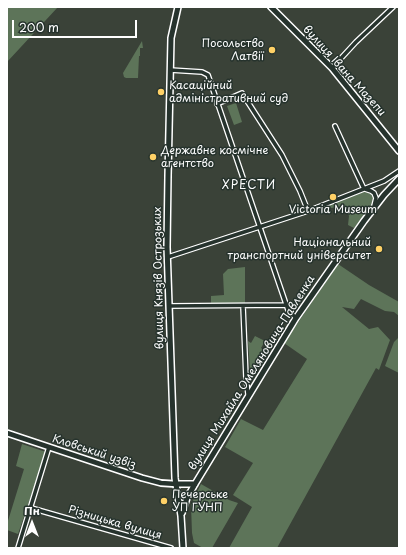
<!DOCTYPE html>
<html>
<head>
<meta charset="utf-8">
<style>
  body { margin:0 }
  #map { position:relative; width:406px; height:555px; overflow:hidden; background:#3a4238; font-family:"Playpen Sans",sans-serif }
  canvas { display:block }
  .frame { position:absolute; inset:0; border:8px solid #fff; pointer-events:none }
  .north { position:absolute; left:12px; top:503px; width:40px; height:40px; -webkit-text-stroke:3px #26332d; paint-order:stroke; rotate:0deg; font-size:11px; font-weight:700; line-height:16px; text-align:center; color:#fff }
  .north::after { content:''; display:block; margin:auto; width:14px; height:18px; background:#fff; clip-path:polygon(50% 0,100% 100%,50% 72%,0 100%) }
  .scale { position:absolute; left:12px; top:20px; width:125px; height:18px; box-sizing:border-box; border:2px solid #fff; border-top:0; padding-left:5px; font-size:12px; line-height:14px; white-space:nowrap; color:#fff; -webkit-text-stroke:3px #26332d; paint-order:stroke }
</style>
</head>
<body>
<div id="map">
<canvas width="406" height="555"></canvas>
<div class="frame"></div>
<div class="north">Пн</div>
<div class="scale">200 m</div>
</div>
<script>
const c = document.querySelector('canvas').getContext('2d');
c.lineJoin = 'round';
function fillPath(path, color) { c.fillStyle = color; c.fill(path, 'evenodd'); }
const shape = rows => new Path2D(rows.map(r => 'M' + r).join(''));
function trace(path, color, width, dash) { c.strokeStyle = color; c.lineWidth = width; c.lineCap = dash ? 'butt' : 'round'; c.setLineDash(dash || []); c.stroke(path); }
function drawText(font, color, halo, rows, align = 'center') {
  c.font = font + ' "Playpen Sans",sans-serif'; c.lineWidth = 3; c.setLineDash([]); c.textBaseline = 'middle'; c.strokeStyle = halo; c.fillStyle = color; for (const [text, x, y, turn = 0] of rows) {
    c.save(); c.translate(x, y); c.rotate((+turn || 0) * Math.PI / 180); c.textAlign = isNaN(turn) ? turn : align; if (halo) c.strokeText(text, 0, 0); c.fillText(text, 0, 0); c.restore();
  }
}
const green = shape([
  [7,7,58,7,7,62],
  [142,41,143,48,140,48,140,56,139,56,138,78,126,78,124,77,123,73],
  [236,103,242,122,234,125,227,106],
  [362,192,368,192,373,195,375,201,371,209,354,228,348,225,349,216,347,211,341,207,330,208,325,210,323,208],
  [338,264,369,285,399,302,399,316,394,312,385,311,361,299,354,309,342,307,369,329,378,327,390,340,379,370,376,368,277,548,229,548,252,507,233,495,253,463,225,447,241,419,263,430,307,359,284,343],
  [245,267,245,303,211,303,211,296,224,295,223,274,228,269],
  [255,336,265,341,261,348,264,350,252,370,250,369,248,341,251,343],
  [399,337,399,373,385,366,394,342],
  [22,444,46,452,18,534,7,530,7,524,24,469,16,466],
  [201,484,229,500,238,503,212,548,203,548,194,543,192,533,191,505]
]);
const minor = shape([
  [332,68,356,42,393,7],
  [170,70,202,72,208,75,288,310,296,318],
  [217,104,242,93,282,155,300,191,308,211],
  [335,126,364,189],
  [365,189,371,191,374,193,376,198,374,206],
  [168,257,308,211,384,181,399,171],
  [169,306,286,305],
  [243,306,246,378,248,394],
  [31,508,171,548],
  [18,548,49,447]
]);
const tertiary = shape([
  [7,433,142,478,161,483,176,484]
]);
const secondary = shape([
  [178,7,171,38,168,176,167,247,175,478,181,516,183,548],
  [271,7,332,68,399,151],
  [176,484,195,484],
  [182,513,187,498,195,484,296,318,364,221,384,195,399,179]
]);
const markers = [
  [272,50,4,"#ffd166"],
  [161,92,4,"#ffd166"],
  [153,157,4,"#ffd166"],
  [333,197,4,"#ffd166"],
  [379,249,4,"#ffd166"],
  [164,501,4,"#ffd166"]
];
const poiNames = [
  ["Посольство",264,44,"right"],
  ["Латвії",264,57,"right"],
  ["Касаційний",169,86],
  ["адміністративний суд",169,99],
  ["Державне космічне",161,151],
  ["агентство",161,164],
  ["Victoria Museum",333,210,"center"],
  ["Національний",371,243,"right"],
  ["транспортний університет",371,256,"right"],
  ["Печерське",172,495],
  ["УП ГУНП",172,508]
];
const streetNames = [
  ["вулиця Івана Мазепи",344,71,48],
  ["вулиця Князів Острозьких",159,278,-91],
  ["вулиця Михайла Омеляновича-Павленка",252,373,-58],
  ["Кловський узвіз",94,452,18],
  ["Різницька вулиця",115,523,16]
];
const neighbourhoodNames = [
  ["ХРЕСТИ",249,186]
];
fillPath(green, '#5d7459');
trace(minor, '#fff', 6);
trace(tertiary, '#fff', 8);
trace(secondary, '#fff', 8);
trace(minor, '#26332d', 3.5);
trace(tertiary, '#26332d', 4.5);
trace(secondary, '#26332d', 5);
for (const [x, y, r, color] of markers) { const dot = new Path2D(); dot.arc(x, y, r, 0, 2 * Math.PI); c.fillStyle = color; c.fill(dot); trace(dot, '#26332d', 1.5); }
drawText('11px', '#fff', '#26332d', poiNames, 'left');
drawText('11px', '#fff', '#26332d', streetNames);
c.letterSpacing = '1px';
drawText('12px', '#fff', '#26332d', neighbourhoodNames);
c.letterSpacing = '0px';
</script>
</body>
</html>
